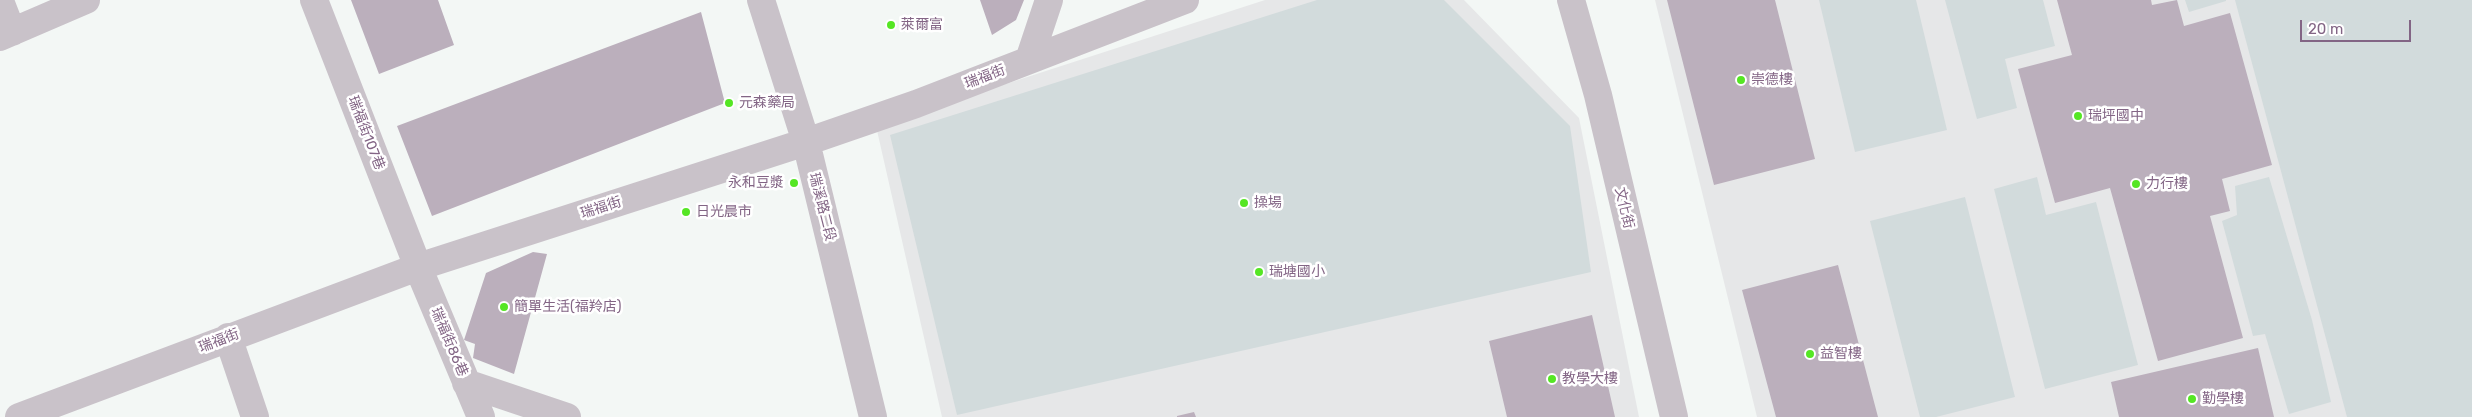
<!DOCTYPE html>
<html>
<head>
<meta charset="utf-8">
<style>
  body { margin:0 }
  #map { position:relative; width:2472px; height:417px; overflow:hidden; background:#f3f7f5; font-family:Rubik,sans-serif }
  canvas { display:block }
  .scale { position:absolute; left:2300px; top:20px; width:111px; height:22px; box-sizing:border-box; border:2px solid #836585; border-top:0; padding-left:6px; font-size:15px; line-height:18px; white-space:nowrap; color:#836585; -webkit-text-stroke:4px #fff; paint-order:stroke }
</style>
</head>
<body>
<div id="map">
<canvas width="2472" height="417"></canvas>
<div class="scale">20 m</div>
</div>
<script>
const c = document.querySelector('canvas').getContext('2d');
c.lineJoin = 'round';
function fillPath(path, color) { c.fillStyle = color; c.fill(path, 'evenodd'); }
const shape = rows => new Path2D(rows.map(r => 'M' + r).join(''));
function trace(path, color, width, dash) { c.strokeStyle = color; c.lineWidth = width; c.lineCap = dash ? 'butt' : 'round'; c.setLineDash(dash || []); c.stroke(path); }
function drawText(font, color, halo, rows, align = 'center') {
  c.font = font + ' Rubik,"Noto Sans TC",sans-serif'; c.lineWidth = 5; c.setLineDash([]); c.textBaseline = 'middle'; c.strokeStyle = halo; c.fillStyle = color; for (const [text, x, y, turn = 0] of rows) {
    c.save(); c.translate(x, y); c.rotate((+turn || 0) * Math.PI / 180); c.textAlign = isNaN(turn) ? turn : align; if (halo) c.strokeText(text, 0, 0); c.fillText(text, 0, 0); c.restore();
  }
}
const built = shape([
  [1265,0,1464,0,1579,118,1639,417,942,417,876,126],
  [1655,0,2472,0,2472,417,1757,417]
]);
const green = shape([
  [1317,0,1444,0,1570,126,1591,272,957,415,890,135],
  [1819,0,1916,0,1947,130,1855,152],
  [1945,0,2043,0,2055,46,2005,59,2017,108,1977,119],
  [2185,0,2226,0,2226,1,2189,12],
  [2235,0,2472,0,2472,417,2347,417],
  [2037,177,2046,215,2096,202,2138,365,2045,389,1994,189],
  [2269,177,2312,320,2331,402,2289,414,2265,334,2253,336,2222,221,2237,215,2235,186],
  [1965,197,2015,397,1936,417,1920,417,1870,221]
]);
const building = shape([
  [351,0,438,0,454,45,379,74],
  [980,0,1024,0,1016,20,992,35],
  [1667,0,1775,0,1815,159,1714,185],
  [2057,0,2151,0,2152,5,2177,0,2184,26,2230,13,2272,165,2222,179,2230,211,2210,216,2243,338,2158,361,2110,188,2055,203,2018,69,2072,55],
  [701,12,725,103,432,216,397,126],
  [533,252,547,254,514,374,473,358,475,344,464,340,486,273],
  [1838,265,1878,417,1776,417,1742,290],
  [1592,315,1615,417,1507,417,1489,341],
  [2258,348,2274,417,2119,417,2111,382],
  [1194,412,1196,417,1177,417,1177,416]
]);
const minor = shape([
  [314,0,418,267,481,417],
  [761,0,806,142,873,417],
  [1571,0,1598,95,1674,417],
  [0,1,12,32],
  [0,37,86,0],
  [1029,60,1049,0],
  [228,337,255,417],
  [466,383,567,417],
  [19,417,418,267,806,142,916,104,1185,0]
]);
const markers = [
  [891,25,5,"#55e624"],
  [1741,80,5,"#55e624"],
  [729,103,5,"#55e624"],
  [2078,116,5,"#55e624"],
  [794,183,5,"#55e624"],
  [2136,184,5,"#55e624"],
  [1244,203,5,"#55e624"],
  [686,212,5,"#55e624"],
  [1259,272,5,"#55e624"],
  [504,307,5,"#55e624"],
  [1810,354,5,"#55e624"],
  [1552,379,5,"#55e624"],
  [2192,399,5,"#55e624"]
];
const poiNames = [
  ["萊爾富",901,25],
  ["崇德樓",1751,80],
  ["元森藥局",739,103],
  ["瑞坪國中",2088,116],
  ["永和豆漿",784,183,"right"],
  ["力行樓",2146,184],
  ["操場",1254,203],
  ["日光晨市",696,212],
  ["瑞塘國小",1269,272],
  ["簡單生活(福羚店)",514,307],
  ["益智樓",1820,354],
  ["教學大樓",1562,379],
  ["勤學樓",2202,399]
];
const streetNames = [
  ["瑞福街",985,77,-21],
  ["瑞福街107巷",366,133,69],
  ["瑞溪路二段",822,207,76],
  ["瑞福街",601,208,-18],
  ["文化街",1624,208,77],
  ["瑞福街",219,341,-21],
  ["瑞福街86巷",449,342,67]
];
fillPath(built, '#e6e7e8');
fillPath(green, '#d2dbdc');
fillPath(building, '#bbafbc');
trace(minor, '#c9c2c9', 28);
for (const [x, y, r, color] of markers) { const dot = new Path2D(); dot.arc(x, y, r, 0, 2 * Math.PI); c.fillStyle = color; c.fill(dot); trace(dot, '#fff', 2); }
drawText('14px', '#836585', '#fff', poiNames, 'left');
drawText('14px', '#836585', '#fff', streetNames);
</script>
</body>
</html>
